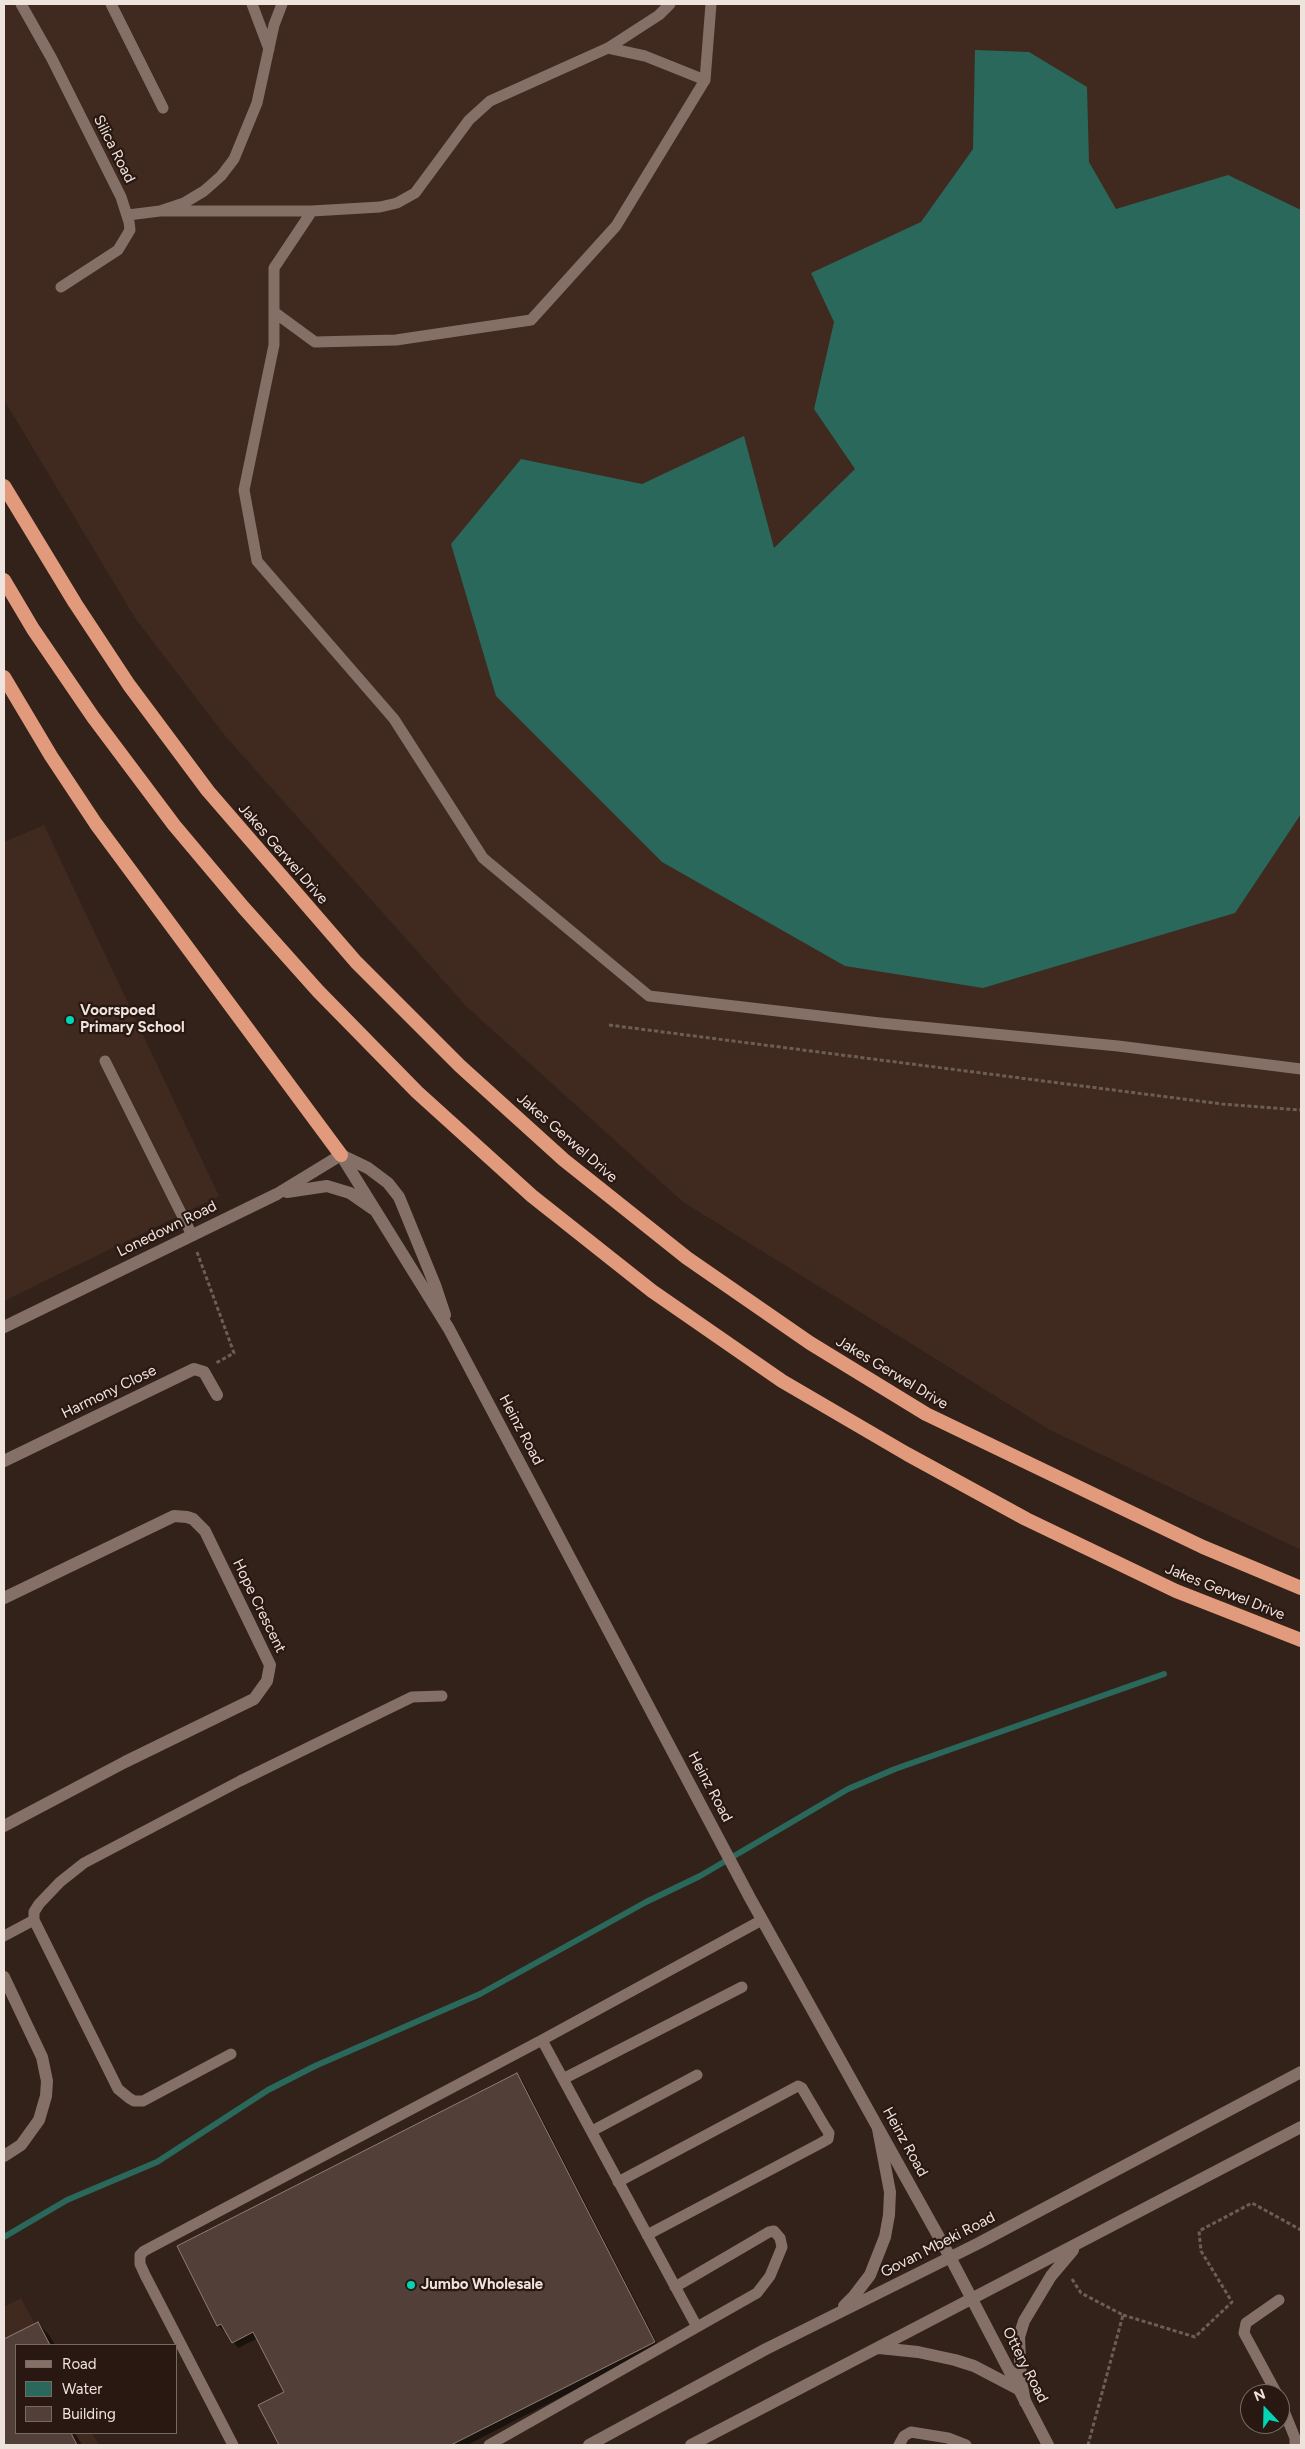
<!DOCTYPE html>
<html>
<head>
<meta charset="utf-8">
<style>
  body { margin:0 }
  #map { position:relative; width:1305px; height:2449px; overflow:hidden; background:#32221a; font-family:Figtree,sans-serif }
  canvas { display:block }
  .frame { position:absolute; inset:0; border:5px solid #efe3de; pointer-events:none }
  .legend { position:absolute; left:15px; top:2344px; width:162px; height:90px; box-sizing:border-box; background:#281811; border:1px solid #786963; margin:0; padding:6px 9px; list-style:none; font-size:15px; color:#efe3de }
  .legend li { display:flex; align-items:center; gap:10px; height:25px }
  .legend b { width:25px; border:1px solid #786963 }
  .north { position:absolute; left:1240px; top:2384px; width:50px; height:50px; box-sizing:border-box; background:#281811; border:1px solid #786963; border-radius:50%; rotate:339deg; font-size:14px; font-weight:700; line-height:20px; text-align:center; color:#efe3de }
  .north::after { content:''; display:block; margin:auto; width:18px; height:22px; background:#02d5b6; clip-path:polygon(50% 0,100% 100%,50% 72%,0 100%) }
</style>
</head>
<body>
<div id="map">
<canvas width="1305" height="2449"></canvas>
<div class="frame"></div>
<ul class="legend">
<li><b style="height:6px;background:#847067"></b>Road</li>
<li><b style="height:14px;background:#2a685b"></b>Water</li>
<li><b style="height:14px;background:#524038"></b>Building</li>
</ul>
<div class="north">N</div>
</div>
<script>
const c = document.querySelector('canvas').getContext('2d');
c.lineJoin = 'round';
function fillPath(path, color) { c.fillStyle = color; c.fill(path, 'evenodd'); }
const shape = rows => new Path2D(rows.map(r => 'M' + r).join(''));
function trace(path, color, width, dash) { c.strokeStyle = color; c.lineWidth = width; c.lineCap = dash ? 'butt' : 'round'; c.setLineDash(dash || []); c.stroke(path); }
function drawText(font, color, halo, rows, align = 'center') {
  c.font = font + ' Figtree,sans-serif'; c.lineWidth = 4.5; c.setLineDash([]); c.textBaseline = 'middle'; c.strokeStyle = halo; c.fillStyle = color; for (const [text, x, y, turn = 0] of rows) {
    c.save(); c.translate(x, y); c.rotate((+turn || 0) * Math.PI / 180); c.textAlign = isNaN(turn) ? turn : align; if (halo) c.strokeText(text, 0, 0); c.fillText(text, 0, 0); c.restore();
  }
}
const built = shape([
  [4,4,1301,4,1301,1550,1050,1430,683,1202,466,1006,226,737,135,618,4,400],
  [44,825,219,1196,4,1301,4,842],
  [21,2298,46,2345,16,2345,16,2433,92,2433,99,2445,4,2445,4,2307]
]);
const water = shape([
  [975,50,1029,52,1087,87,1089,162,1116,209,1228,175,1301,210,1301,814,1235,913,983,988,845,966,662,862,496,696,451,544,521,459,642,484,744,436,774,548,855,469,814,409,834,322,811,273,921,222,973,149]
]);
const shadow = shape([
  [517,2074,522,2080,659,2347,467,2445,280,2445,260,2406,285,2393,258,2338,238,2348,226,2330,224,2331,218,2325],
  [38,2323,49,2335,55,2345,16,2345,16,2433,75,2433,82,2445,4,2445,4,2341]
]);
const stream = shape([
  [4,2237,67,2200,157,2162,268,2090,315,2066,480,1994,646,1902,700,1876,848,1789,895,1769,1164,1674]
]);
const building = shape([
  [517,2073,655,2342,451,2445,279,2445,258,2405,284,2392,253,2332,232,2343,221,2324,217,2326,177,2246,517,2073],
  [38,2322,50,2345,16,2345,16,2433,71,2433,77,2445,4,2445,4,2339,38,2322]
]);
const path = shape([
  [609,1025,1222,1104,1301,1110],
  [197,1252,234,1353,216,1363],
  [1072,2279,1081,2293,1123,2315,1088,2445],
  [1123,2315,1195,2337,1232,2302,1201,2251,1199,2231,1252,2203,1301,2230]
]);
const service = shape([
  [21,4,52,59,121,197,129,222,130,230,118,250,61,287],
  [111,4,163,108],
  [252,4,269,49],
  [705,80,711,4],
  [160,211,312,211,380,207,397,203,415,193,469,120,490,101,608,48,659,15,670,4],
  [312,211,274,268,274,345,244,490,257,561,394,719,483,858,649,996,880,1023,1118,1046,1301,1069],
  [128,215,160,211,184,203,204,191,221,176,234,159,257,103,274,25,282,4],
  [274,312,315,342,396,340,531,320,616,226,705,80,645,56,608,48],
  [105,1061,192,1235],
  [4,1936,34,1920],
  [542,2040,697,2327],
  [231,2054,143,2101,134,2101,129,2098,118,2089,34,1920,34,1912,39,1904,60,1882,84,1863,240,1781,412,1697,442,1696],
  [563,2079,742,1987],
  [592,2131,697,2075],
  [618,2182,798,2086,802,2088,825,2127,829,2133,828,2139,821,2143,647,2235],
  [1277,2394,1244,2333,1246,2323,1279,2300],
  [1280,2401,1295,2438,1295,2445],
  [233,2445,145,2275,140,2264,140,2255,144,2251,542,2040,762,1920],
  [489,2445,757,2293,770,2276,782,2247,780,2238,774,2231,769,2232,675,2287],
  [899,2445,904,2436,911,2432,948,2438,966,2445]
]);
const minor = shape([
  [341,1155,449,1329,750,1898,950,2257],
  [341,1155,368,1168,388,1183,399,1197,435,1285,445,1315],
  [287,1192,327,1186,350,1193,373,1209],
  [4,1327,277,1194,341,1155],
  [4,1461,194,1369,204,1372,217,1395],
  [4,1598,174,1516,187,1517,193,1519,205,1531,270,1665,267,1681,254,1699,125,1762,4,1826],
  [4,1977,42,2057,47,2081,46,2096,39,2120,21,2145,4,2156]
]);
const tertiary = shape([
  [950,2257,1048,2445]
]);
const secondary = shape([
  [844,2306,854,2296,870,2275,885,2237,889,2215,890,2192,878,2129],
  [879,2348,918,2352,955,2360,974,2366,1020,2390],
  [1025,2402,1021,2380,1019,2337,1024,2321,1051,2276,1073,2250],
  [589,2445,766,2349,979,2243,1301,2072],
  [691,2445,1301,2127]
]);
const trunk = shape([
  [4,486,75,603,129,685,208,791,356,962,460,1066,564,1160,687,1258,810,1343,926,1414,1203,1547,1301,1588],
  [4,580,33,629,93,717,174,825,243,907,318,991,417,1092,532,1196,652,1291,782,1381,907,1454,1026,1519,1176,1591,1301,1640],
  [4,677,51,756,96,824,341,1155]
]);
const markers = [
  [70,1020,5,"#02d5b6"],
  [411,2285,5,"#02d5b6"]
];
const streetNames = [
  ["Silica Road",114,149,63],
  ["Jakes Gerwel Drive",283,854,49],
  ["Jakes Gerwel Drive",567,1138,41],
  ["Lonedown Road",167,1229,-26],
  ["Jakes Gerwel Drive",892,1373,31],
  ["Harmony Close",109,1392,-26],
  ["Heinz Road",521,1430,62],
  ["Jakes Gerwel Drive",1225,1592,22],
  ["Hope Crescent",259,1606,64],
  ["Heinz Road",710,1787,62],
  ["Heinz Road",905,2142,61],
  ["Govan Mbeki Road",938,2245,-27],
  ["Ottery Road",1025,2365,63]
];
const poiNames = [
  ["Voorspoed",80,1011],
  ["Primary School",80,1028],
  ["Jumbo Wholesale",421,2285]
];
fillPath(built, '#40291f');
fillPath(water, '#2a685b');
fillPath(shadow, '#0007');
trace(stream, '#2a685b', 6);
fillPath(building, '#524038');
trace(building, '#907c73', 1);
trace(path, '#6c5d56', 3, [4, 2.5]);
trace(service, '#847067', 11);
trace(minor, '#847067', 12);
trace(tertiary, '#847067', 12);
trace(secondary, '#847067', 12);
trace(trunk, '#e19b7c', 14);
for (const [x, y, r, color] of markers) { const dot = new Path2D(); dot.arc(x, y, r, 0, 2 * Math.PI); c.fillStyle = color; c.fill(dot); trace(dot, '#281811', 2); }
drawText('15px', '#efe3de', '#281811', streetNames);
drawText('bold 15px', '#efe3de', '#281811', poiNames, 'left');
</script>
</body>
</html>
